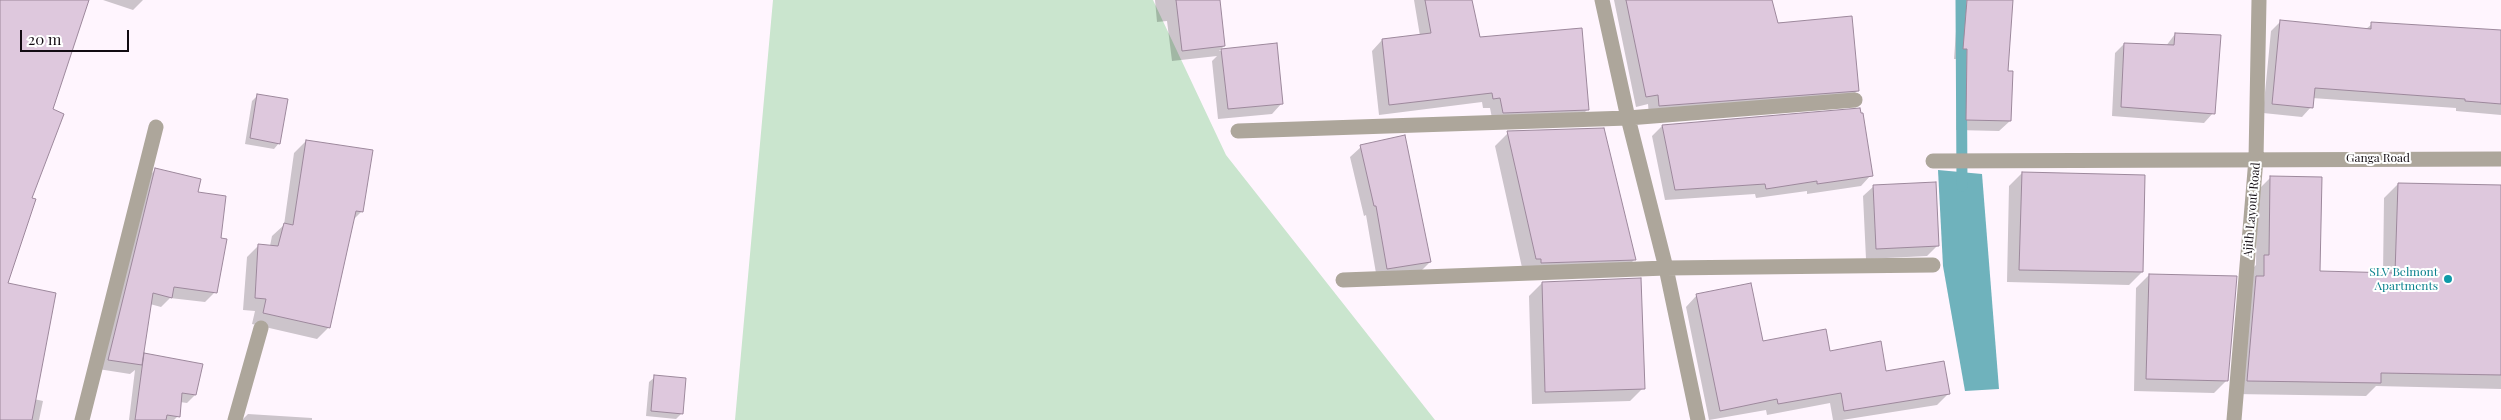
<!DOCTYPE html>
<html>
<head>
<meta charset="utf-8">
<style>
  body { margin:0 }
  #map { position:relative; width:2501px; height:420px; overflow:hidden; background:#fff5fe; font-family:"Playfair Display",serif }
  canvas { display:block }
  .scale { position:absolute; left:20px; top:30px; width:109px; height:22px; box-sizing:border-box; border:2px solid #120b12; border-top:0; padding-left:6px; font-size:15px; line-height:18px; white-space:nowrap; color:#120b12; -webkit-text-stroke:4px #fff; paint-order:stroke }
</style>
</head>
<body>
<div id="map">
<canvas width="2501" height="420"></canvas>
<div class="scale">20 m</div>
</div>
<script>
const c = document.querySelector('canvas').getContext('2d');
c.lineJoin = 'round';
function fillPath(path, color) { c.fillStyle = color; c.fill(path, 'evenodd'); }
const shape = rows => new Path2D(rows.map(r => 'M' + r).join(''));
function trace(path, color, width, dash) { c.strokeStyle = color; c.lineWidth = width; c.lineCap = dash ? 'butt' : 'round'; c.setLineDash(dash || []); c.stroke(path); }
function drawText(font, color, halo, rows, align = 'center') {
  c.font = font + ' "Playfair Display",serif'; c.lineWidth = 4; c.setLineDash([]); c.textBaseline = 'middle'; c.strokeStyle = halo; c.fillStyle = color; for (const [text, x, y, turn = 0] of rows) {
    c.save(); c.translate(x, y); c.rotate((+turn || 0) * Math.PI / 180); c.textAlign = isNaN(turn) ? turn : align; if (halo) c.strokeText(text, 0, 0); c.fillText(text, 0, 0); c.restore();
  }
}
const green = shape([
  [773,0,1153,0,1226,155,1435,420,735,420]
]);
const water = shape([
  [1938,170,1982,174,1999,389,1965,391,1943,266]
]);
const shadow = shape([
  [0,0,88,0,51,110,31,198,7,284,34,399,43,401,39,420,0,420],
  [103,0,143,0,133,10],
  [1155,0,1219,0,1224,46,1219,51,1276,44,1282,103,1272,114,1218,119,1212,61,1217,56,1172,61,1167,21,1157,22],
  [1414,0,1472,0,1479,38,1588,109,1577,120,1493,123,1490,108,1483,108,1482,102,1379,115,1372,51,1382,40,1420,36],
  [1614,0,1770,0,1775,23,1851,18,1857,91,1847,101,1649,116,1648,104,1636,107],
  [1960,0,2012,0,2006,72,2010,121,1999,131,1956,130,1958,59,1954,59,1958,3],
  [2281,21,2366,29,2372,24,2501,32,2501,115,2456,111,2456,108,2312,98,2311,107,2302,117,2263,113,2271,31],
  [2175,34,2213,113,2204,123,2112,116,2115,53,2124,44,2166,46],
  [258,95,279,143,274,149,245,144,252,101],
  [1662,126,1871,175,1861,186,1807,194,1807,191,1756,198,1755,194,1665,200,1652,136],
  [1508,133,1635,259,1622,272,1523,272,1495,146],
  [306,141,362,211,353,220,329,327,317,339,252,324,255,311,243,310,247,257,259,245,270,246,272,236,284,225,294,153],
  [1361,147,1430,262,1420,272,1377,279,1366,215,1364,216,1350,157],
  [156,169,196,193,215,292,205,302,170,298,161,307,150,304,142,357,144,354,201,365,195,395,187,403,180,402,178,416,174,420,129,420,135,370,130,374,98,369,146,179],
  [2022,173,2142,272,2129,285,2007,282,2009,186],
  [2271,177,2319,273,2383,274,2384,198,2398,184,2501,186,2501,389,2376,386,2366,396,2234,394,2251,270,2256,265,2257,191],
  [1874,186,1937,246,1927,256,1866,259,1863,196],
  [2149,275,2227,380,2214,393,2134,391,2136,288],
  [1542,283,1643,388,1630,401,1532,404,1529,296],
  [1697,295,1762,342,1829,352,1949,393,1937,405,1842,420,1833,420,1830,403,1767,415,1766,410,1709,420,1686,307],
  [655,377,682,413,676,419,646,416,649,382],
  [248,414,312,418,312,420,242,420]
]);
const stream = shape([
  [1961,0,1962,186]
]);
const building = shape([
  [0,0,89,0,53,109,64,114,32,198,36,199,8,283,56,293,32,420,0,420,0,0],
  [1176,0,1220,0,1225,46,1182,51,1176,0],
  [1425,0,1472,0,1480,37,1582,28,1589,110,1503,113,1500,98,1493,99,1492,93,1389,105,1382,39,1431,33,1425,0],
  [1626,0,1772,0,1778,23,1852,16,1859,91,1659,106,1658,95,1646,97,1626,0],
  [1967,0,2013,0,2008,71,2013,71,2011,121,1966,120,1967,49,1963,49,1967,0],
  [2280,20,2371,29,2371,22,2501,30,2501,104,2465,101,2465,99,2315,88,2313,108,2272,104,2280,20],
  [2175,33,2221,35,2215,114,2121,107,2124,43,2174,45,2175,33],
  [1277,43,1283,104,1228,109,1221,49,1277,43],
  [257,94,288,99,280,144,250,138,257,94],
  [1860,108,1861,113,1863,113,1873,176,1817,184,1817,181,1766,189,1765,184,1675,190,1662,125,1860,108],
  [1604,128,1636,260,1541,263,1541,259,1536,259,1507,131,1604,128],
  [1405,135,1431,262,1387,269,1376,206,1374,206,1360,145,1405,135],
  [306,140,373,150,363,212,356,211,330,328,263,313,266,299,255,298,258,244,278,246,284,223,293,225,306,140],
  [155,168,201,179,198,192,226,196,221,238,227,239,217,293,174,287,172,298,153,293,142,365,108,360,155,168],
  [2022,172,2145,175,2143,272,2019,270,2022,172],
  [2270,176,2322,177,2320,271,2395,273,2398,183,2501,185,2501,375,2381,373,2381,383,2247,381,2256,276,2264,276,2264,255,2269,255,2270,176],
  [1936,182,1939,246,1876,249,1873,185,1936,182],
  [2149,274,2237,276,2228,381,2146,379,2149,274],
  [1641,278,1645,389,1545,392,1542,282,1641,278],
  [1751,283,1763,341,1826,329,1830,351,1881,341,1886,371,1944,361,1950,394,1844,411,1841,393,1778,404,1777,399,1720,411,1696,294,1751,283],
  [144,353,203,364,196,395,182,393,180,417,167,415,166,420,135,420,144,353],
  [654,375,686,378,683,414,651,411,654,375]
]);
const minor = shape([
  [1602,0,1628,118,1666,268,1698,420],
  [1238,131,1628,118,1855,100],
  [1933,161,2501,159],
  [1343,280,1666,268,1933,265],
  [82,420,156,127],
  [235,420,261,328],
  [2234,420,2256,159,2259,0]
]);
const markers = [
  [2448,279,5,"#0f9aa8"]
];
const streetNames = [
  ["Ganga Road",2378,158],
  ["Ajith Layout Road",2252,210,-85]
];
const cultureNames = [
  ["SLV Belmont",2438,272],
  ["Apartments",2438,286]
];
fillPath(green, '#cae5ce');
fillPath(water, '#6fb2bc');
fillPath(shadow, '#0003');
trace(stream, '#6fb2bc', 11);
fillPath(building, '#dec8dd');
trace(building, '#9d889c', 1);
trace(minor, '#ada69b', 15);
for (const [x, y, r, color] of markers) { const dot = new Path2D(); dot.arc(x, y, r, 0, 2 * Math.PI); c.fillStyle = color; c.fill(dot); trace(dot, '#fff', 2); }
drawText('12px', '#120b12', '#fff', streetNames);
drawText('12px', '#0d838f', '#fff', cultureNames, 'right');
</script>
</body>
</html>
